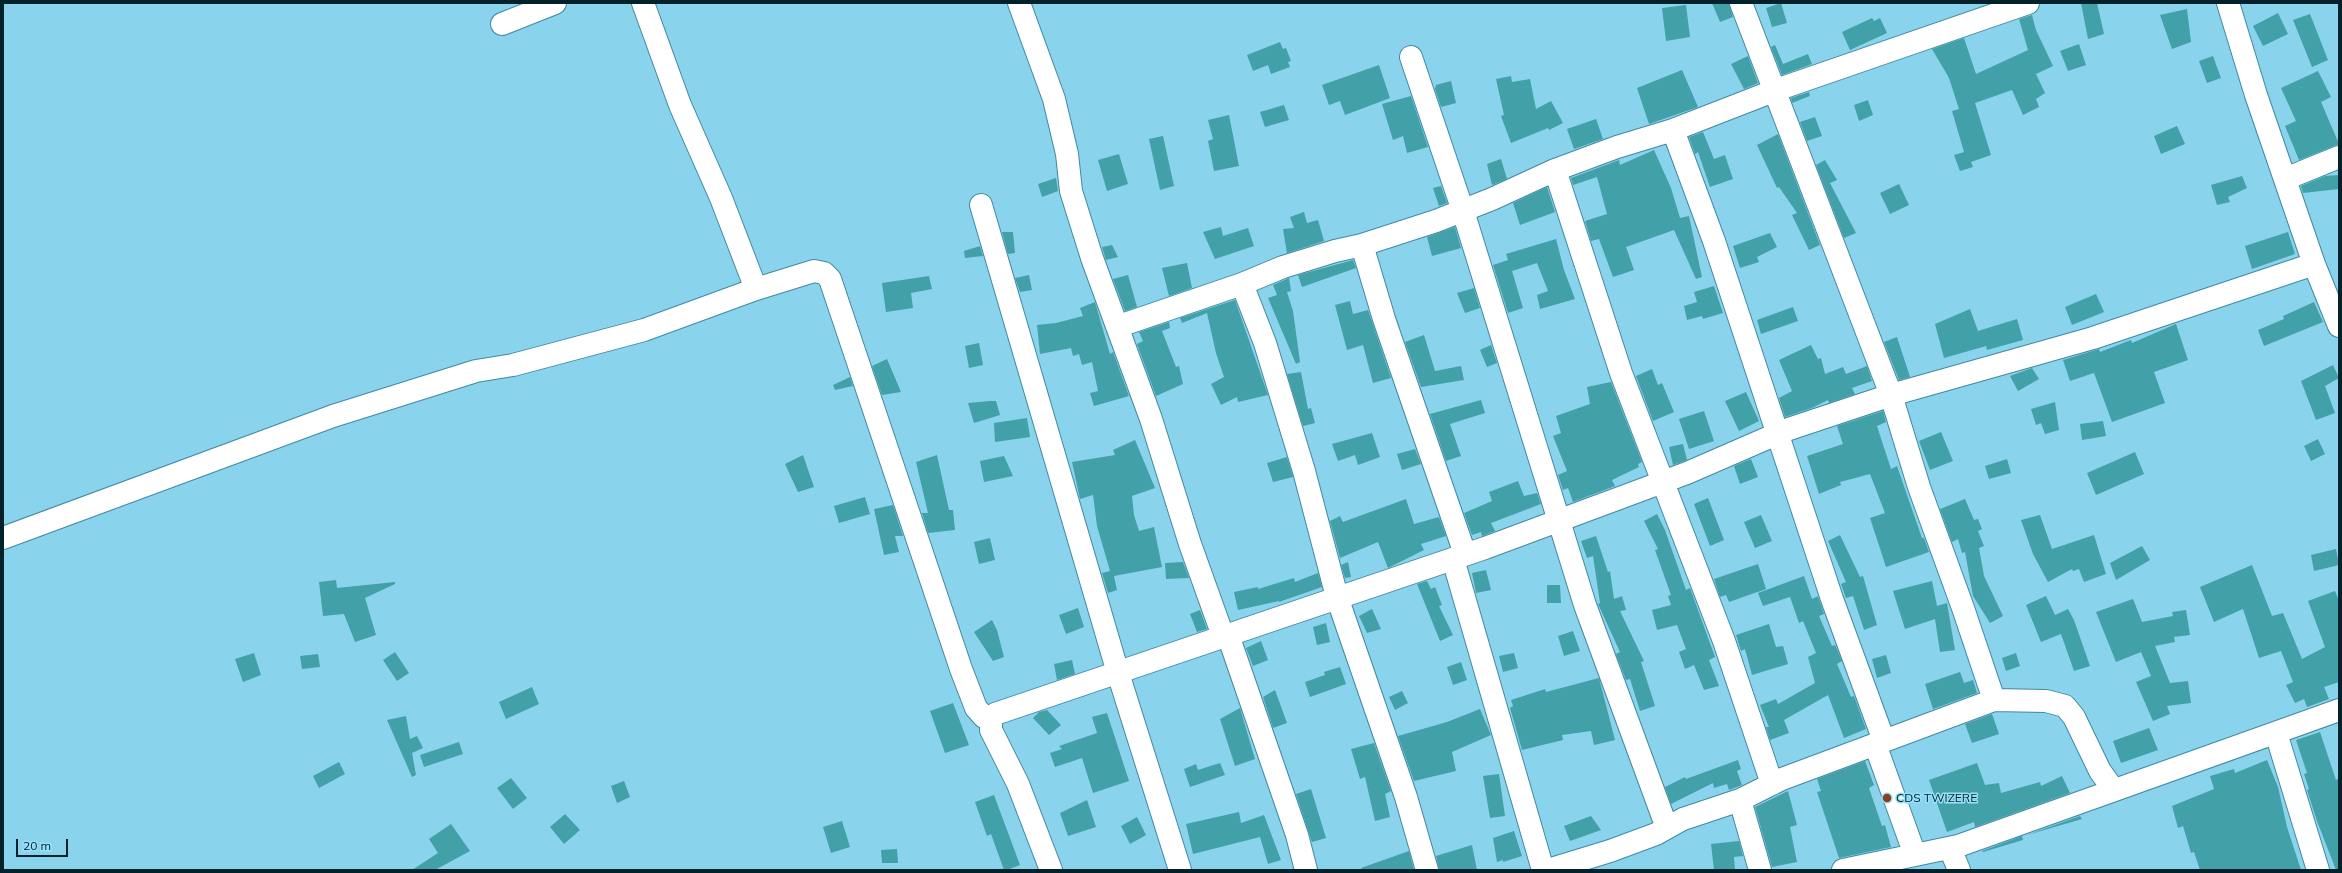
<!DOCTYPE html>
<style>
body{margin:0}
#map{position:relative;width:2342px;height:873px;overflow:hidden;background:#8ad3ed;font-family:Mulish,sans-serif}
canvas{display:block}
.frame{position:absolute;inset:0;border:4px solid #02212b;pointer-events:none}
.scale{position:absolute;left:16px;top:839px;width:52px;height:18px;box-sizing:border-box;border:2px solid #02212b;border-top:0;padding-left:5px;font-size:12px;line-height:14px;white-space:nowrap;color:#02212b;-webkit-text-stroke:3px #97e0fa;paint-order:stroke}
</style>
<div id="map">
<canvas width="2342" height="873"></canvas>
<div class="frame"></div>
<div class="scale">20 m</div>
</div>
<script>
const c = document.querySelector('canvas').getContext('2d');
c.lineJoin = 'round';
function paint(path, color) {
  c.fillStyle = color;
  c.fill(path, 'evenodd');
}
function shape(rows) {
  const path = new Path2D();
  for (const r of rows) {
    path.moveTo(r[0], r[1]);
    for (let i = 2; i < r.length; i += 2) path.lineTo(r[i], r[i + 1]);
  }
  return path;
}
function strokePath(path, color, width, dash) {
  c.strokeStyle = color;
  c.lineWidth = width;
  c.lineCap = dash ? 'butt' : 'round';
  c.setLineDash(dash || []);
  c.stroke(path);
}
function drawText(font, color, halo, rows, align = 'center') {
  c.font = font + ' Mulish,sans-serif';
  c.lineWidth = 3;
  c.setLineDash([]);
  c.textBaseline = 'middle';
  c.strokeStyle = halo;
  c.fillStyle = color;
  for (const [text, x, y, turn = 0] of rows) {
    c.save();
    c.translate(x, y);
    c.rotate((+turn || 0) * Math.PI / 180);
    c.textAlign = isNaN(turn) ? turn : align;
    if (halo) c.strokeText(text, 0, 0);
    c.fillText(text, 0, 0);
    c.restore();
  }
}
paint(shape([
 [1712,3,1729,3,1733,17,1720,22],
 [1781,3,1787,23,1772,27,1766,8],
 [2081,3,2097,3,2104,34,2088,39],
 [1686,5,1690,37,1666,41,1662,8],
 [2187,9,2191,42,2172,49,2160,15],
 [2278,13,2288,34,2263,46,2253,26],
 [2310,14,2328,60,2312,67,2293,20],
 [2032,15,2036,30,2053,66,2036,74,2045,93,2036,99,2039,107,2023,115,2012,90,1975,103,1991,155,1971,162,1973,167,1960,171,1954,155,1964,152,1952,111,1959,109,1949,78,1932,49,1964,38,1976,74,2028,50,2019,19],
 [1872,18,1874,21,1880,18,1887,33,1850,50,1842,32],
 [1280,42,1283,49,1286,48,1291,61,1288,62,1290,67,1271,74,1268,65,1253,71,1247,55],
 [2079,44,2086,65,2068,71,2060,51],
 [1775,45,1783,64,1808,54,1812,64,1782,75,1771,47],
 [1748,56,1758,83,1744,89,1731,64],
 [2213,56,2221,78,2207,83,2199,61],
 [1379,65,1390,98,1345,115,1340,101,1329,105,1322,85],
 [1682,70,1698,107,1649,124,1637,88],
 [2318,71,2331,97,2321,102,2339,144,2299,160,2285,126,2296,121,2281,88],
 [1511,76,1512,82,1530,79,1536,109,1551,101,1563,123,1549,130,1548,128,1511,143,1501,116,1504,115,1496,79],
 [1451,81,1456,103,1441,107,1435,89,1436,85],
 [1809,92,1810,96,1792,103,1791,98],
 [1411,96,1428,147,1407,153,1403,136,1393,140,1382,104],
 [1868,100,1873,115,1859,121,1854,105],
 [1284,105,1289,120,1265,127,1260,112],
 [1229,115,1239,166,1214,171,1208,141,1213,139,1208,120],
 [1815,117,1822,136,1807,141,1800,122],
 [1596,119,1603,139,1574,149,1567,129],
 [2177,126,2185,144,2161,154,2154,136],
 [1703,132,1714,159,1725,155,1733,179,1710,187,1698,152,1695,154,1689,137],
 [1778,134,1820,245,1809,250,1792,215,1797,213,1779,187,1777,188,1757,145],
 [1163,136,1174,186,1160,190,1149,139],
 [1654,150,1671,188,1680,218,1689,216,1702,277,1696,279,1674,230,1626,247,1634,270,1613,277,1599,239,1591,241,1585,221,1607,214,1597,177,1573,185,1571,178,1619,160,1620,165],
 [1119,154,1128,184,1107,191,1098,160],
 [1501,159,1507,179,1492,185,1487,164],
 [1825,160,1837,180,1830,183,1856,233,1844,238,1816,165],
 [2339,175,2339,189,2303,193,2301,186,2325,176],
 [2242,176,2247,188,2228,197,2230,202,2217,205,2211,185],
 [1056,178,1058,191,1042,197,1038,184],
 [1899,184,1909,205,1890,214,1880,193],
 [1441,186,1447,203,1439,206,1433,188],
 [1547,187,1555,212,1520,225,1513,203],
 [1304,212,1307,223,1318,220,1324,241,1287,253,1283,229,1294,228,1290,217],
 [1221,227,1223,236,1248,228,1254,246,1215,259,1203,232],
 [1455,227,1461,248,1432,256,1427,237],
 [1002,232,1013,232,1015,253,1008,254],
 [2288,232,2295,254,2252,269,2245,246],
 [1770,233,1777,247,1757,257,1759,262,1740,268,1733,246],
 [1556,239,1564,270,1575,299,1540,309,1537,295,1548,291,1537,263,1512,271,1523,308,1508,313,1493,265,1508,260,1506,254],
 [1112,245,1118,257,1106,260,1102,247],
 [980,246,983,256,965,258,964,251],
 [1353,260,1356,268,1302,287,1298,275],
 [1187,263,1192,288,1169,296,1162,268],
 [1029,275,1032,290,1020,292,1015,278],
 [1128,275,1137,307,1125,311,1113,279],
 [929,276,932,289,911,293,913,308,886,312,882,283],
 [1289,278,1291,291,1287,292,1293,311,1300,362,1296,364,1268,298,1277,295,1273,285],
 [1714,286,1723,313,1703,319,1702,316,1687,320,1684,306,1697,302,1694,292],
 [1474,288,1480,308,1465,313,1457,293],
 [2096,294,2104,312,2072,325,2065,307],
 [1235,300,1268,395,1238,402,1237,397,1221,405,1211,384,1224,377,1216,353,1207,313,1182,323,1180,318],
 [1350,301,1353,314,1368,310,1391,378,1373,383,1363,345,1347,350,1335,305],
 [1095,302,1110,354,1113,352,1129,396,1094,406,1090,393,1098,391,1092,362,1082,365,1079,354,1073,356,1071,348,1040,354,1037,325,1056,323,1083,316,1080,308],
 [2314,302,2323,322,2264,346,2258,330,2284,319,2283,316],
 [1793,307,1798,321,1761,334,1757,320],
 [1970,309,1978,331,2017,319,2023,340,1987,350,1986,346,1944,358,1935,324],
 [1169,322,1170,328,1162,331,1176,367,1179,366,1183,384,1156,396,1137,344,1143,341,1139,332],
 [2176,324,2188,360,2154,372,2165,403,2112,422,2094,373,2070,381,2063,360,2099,349,2100,352,2131,340,2132,343],
 [1424,335,1435,371,1461,366,1464,380,1421,387,1405,342],
 [1897,337,1910,377,1899,380,1884,342],
 [979,343,983,365,969,368,965,346],
 [1491,345,1497,363,1487,367,1480,350],
 [1811,345,1818,359,1821,358,1825,374,1843,367,1846,374,1867,366,1872,381,1852,388,1855,394,1829,403,1828,400,1812,408,1785,417,1779,398,1792,391,1779,360],
 [887,359,901,392,882,395,872,366],
 [2333,365,2339,378,2325,386,2335,413,2316,420,2301,381],
 [2032,368,2039,379,2018,391,2010,376],
 [1652,369,1658,385,1662,383,1674,412,1653,421,1636,376],
 [1301,372,1308,409,1311,408,1315,423,1303,426,1287,374],
 [850,377,853,386,835,390,833,385],
 [1611,382,1642,462,1638,464,1639,467,1612,480,1615,486,1573,502,1568,488,1563,490,1558,475,1567,471,1553,436,1561,433,1556,416,1590,404,1587,387],
 [1746,392,1759,421,1739,431,1725,401],
 [1481,400,1485,413,1450,424,1461,456,1446,461,1430,414],
 [990,401,996,401,1000,415,974,423,968,403],
 [2055,402,2059,430,2045,434,2041,423,2036,425,2031,409],
 [1704,411,1714,441,1689,449,1679,419],
 [1883,411,1886,422,1877,426,1891,469,1897,466,1922,538,1924,538,1929,552,1886,567,1870,518,1885,513,1870,474,1840,482,1841,485,1819,494,1807,456,1843,444,1837,426],
 [1027,418,1030,437,995,442,994,423],
 [2103,421,2106,436,2082,440,2080,424],
 [1941,432,1953,461,1930,470,1919,441],
 [1372,433,1380,457,1358,465,1355,455,1338,461,1332,444],
 [2318,439,2325,454,2311,461,2304,446],
 [1135,440,1155,488,1132,496,1134,515,1139,531,1154,527,1162,567,1114,576,1117,590,1108,593,1102,573,1110,571,1097,526,1093,495,1080,499,1072,462,1115,455,1113,450],
 [1683,444,1687,460,1673,465,1669,447],
 [1415,449,1421,464,1402,470,1397,454],
 [2135,452,2144,474,2096,495,2087,473],
 [803,455,814,487,798,492,785,464],
 [937,455,949,510,953,510,955,530,928,533,922,513,928,513,916,462],
 [1004,456,1013,476,984,482,980,461],
 [1287,457,1293,477,1273,482,1267,463],
 [1751,459,1758,477,1740,484,1734,466],
 [2007,459,2011,473,1989,479,1985,466],
 [1518,481,1524,496,1537,493,1541,504,1491,523,1495,531,1482,536,1481,532,1472,535,1464,513,1492,501,1489,492],
 [865,497,870,514,839,523,834,506],
 [1708,498,1724,540,1710,546,1694,504],
 [1406,499,1414,524,1439,517,1446,536,1421,544,1424,550,1388,568,1378,542,1340,558,1330,521,1340,516,1343,522],
 [1965,499,1974,520,1978,519,1982,529,1978,531,1984,546,1979,548,1984,576,2003,616,1990,623,1973,596,1965,552,1962,553,1958,539,1952,542,1940,509],
 [893,505,903,536,895,536,899,552,884,555,874,509],
 [1657,514,1665,530,1686,590,1690,588,1715,657,1709,660,1719,686,1704,690,1694,665,1685,669,1679,652,1686,649,1677,625,1657,630,1652,610,1671,605,1668,596,1671,595,1655,550,1658,549,1644,521],
 [1761,515,1772,541,1755,548,1744,522],
 [2040,515,2052,549,2094,535,2106,574,2084,582,2079,569,2073,571,2072,569,2048,582,2033,554,2021,520],
 [1840,535,1860,577,1863,576,1877,625,1864,630,1853,596,1846,598,1841,584,1846,582,1828,541],
 [1596,536,1608,572,1610,571,1614,599,1622,596,1626,610,1620,611,1644,661,1641,662,1655,706,1640,711,1630,679,1626,680,1616,654,1620,652,1598,604,1600,603,1593,556,1587,558,1581,541],
 [990,538,995,560,979,564,974,542],
 [2142,546,2150,560,2116,580,2110,563],
 [2336,549,2339,565,2314,571,2311,555],
 [1183,562,1189,578,1166,579,1165,563],
 [1348,562,1351,577,1345,578,1341,565],
 [1758,564,1766,589,1729,602,1726,595,1720,597,1714,579],
 [2252,565,2272,616,2283,613,2302,659,2325,647,2308,601,2335,591,2339,601,2339,682,2324,687,2329,699,2307,707,2304,699,2295,703,2286,685,2293,682,2281,651,2259,658,2243,609,2214,622,2200,587],
 [1486,570,1491,590,1476,593,1472,573],
 [1318,573,1322,587,1279,602,1279,601,1238,610,1234,592,1258,587,1258,589,1294,578,1295,582],
 [1804,576,1812,599,1818,596,1824,614,1819,616,1832,646,1835,645,1837,649,1842,661,1837,664,1851,697,1854,696,1866,729,1844,738,1828,695,1784,720,1789,733,1770,740,1766,727,1769,727,1760,705,1776,699,1778,704,1815,683,1808,657,1816,653,1803,621,1799,623,1790,597,1763,606,1758,593],
 [336,580,337,588,395,582,395,584,365,598,376,635,355,642,344,614,323,616,319,582],
 [1427,581,1431,589,1435,587,1442,605,1439,606,1453,635,1440,641,1417,584],
 [1932,581,1937,606,1947,603,1955,650,1940,652,1935,619,1905,629,1893,591],
 [1547,585,1560,585,1561,603,1547,603],
 [2046,596,2055,615,2068,609,2074,620,2090,666,2074,671,2061,634,2041,642,2026,605],
 [2133,599,2142,622,2173,616,2172,612,2186,610,2190,635,2174,637,2175,642,2155,646,2170,683,2188,681,2191,703,2167,706,2170,714,2153,721,2136,682,2151,676,2141,652,2116,662,2096,612],
 [1078,608,1084,627,1066,634,1059,615],
 [1372,609,1381,629,1367,633,1359,616],
 [1200,610,1207,629,1197,632,1190,614],
 [992,620,997,630,1004,657,993,661,974,632],
 [1326,623,1330,642,1317,645,1313,627],
 [1769,624,1776,647,1783,646,1788,664,1752,675,1745,649,1741,651,1736,635],
 [1573,631,1580,651,1564,656,1558,636],
 [1261,641,1268,660,1253,666,1246,648],
 [395,652,409,673,397,681,383,660],
 [254,653,261,675,243,682,235,659],
 [1514,653,1518,668,1503,672,1499,656],
 [2016,653,2020,666,2006,671,2002,658],
 [318,654,320,667,302,669,300,656],
 [1886,655,1891,673,1877,678,1872,659],
 [1072,660,1075,674,1057,680,1054,664],
 [1461,662,1467,680,1453,685,1447,667],
 [1340,667,1346,684,1310,697,1305,682,1325,675,1324,672],
 [1960,672,1964,683,1973,680,1977,693,1933,709,1925,684],
 [1599,678,1615,740,1594,745,1591,731,1562,735,1563,740,1522,750,1510,708,1513,706,1511,700,1545,689,1546,692],
 [532,687,539,704,506,719,499,702],
 [1275,690,1287,723,1273,728,1263,697],
 [1402,691,1408,703,1395,710,1389,697],
 [953,703,969,745,945,753,930,711],
 [1240,708,1255,759,1235,766,1220,719],
 [1480,709,1491,735,1452,752,1456,771,1414,781,1398,736,1447,722],
 [1047,710,1061,725,1049,735,1033,718,1039,712],
 [1107,713,1129,781,1093,793,1082,758,1055,767,1050,753,1062,749,1059,746,1097,733,1092,717],
 [1992,714,1999,734,1972,743,1965,724],
 [406,716,410,739,417,736,423,748,412,753,416,775,412,777,387,720],
 [2149,728,2158,750,2121,763,2113,741],
 [2320,732,2336,780,2339,778,2339,870,2336,870,2317,821,2307,790,2309,789,2304,774,2307,773,2296,740],
 [459,742,463,754,424,767,420,755],
 [1374,743,1391,791,1385,794,1390,817,1375,821,1365,777,1360,779,1351,749],
 [1738,760,1741,769,1737,771,1742,785,1729,790,1727,784,1714,788,1713,783,1671,804,1665,787,1685,777,1686,779],
 [2267,760,2278,787,2287,827,2301,870,2200,870,2194,852,2191,853,2183,826,2178,828,2172,806,2214,789,2210,776,2234,769,2235,773],
 [1865,761,1874,785,1869,788,1882,826,1885,825,1891,847,1839,858,1817,792,1821,791,1817,779],
 [339,762,345,774,319,788,313,776],
 [1220,763,1225,775,1190,787,1184,769,1196,764,1198,770],
 [1977,763,1985,785,1999,783,2001,793,2040,782,2041,786,2062,776,2070,793,1975,827,1974,822,1947,832,1929,780],
 [1499,774,1505,816,1490,818,1483,776],
 [511,778,527,798,513,809,497,788],
 [624,781,630,797,617,803,611,786],
 [1311,789,1326,838,1312,842,1296,794],
 [1788,791,1797,825,1790,827,1797,862,1772,867,1755,807],
 [994,795,1020,865,1007,870,1004,870,991,834,987,836,975,802],
 [1087,800,1096,827,1068,836,1060,813],
 [1239,812,1241,823,1264,815,1281,860,1268,864,1260,837,1193,854,1186,824],
 [565,814,580,830,564,844,550,827],
 [1591,816,1601,830,1570,841,1564,826],
 [2080,816,2082,819,2027,835],
 [1137,817,1146,835,1130,844,1121,826],
 [842,821,850,847,831,853,823,827],
 [451,824,470,851,435,870,412,870,438,853,429,839],
 [1514,831,1522,856,1503,862,1503,860,1497,862,1493,838],
 [2022,836,2023,840,1983,852,1982,851],
 [1739,841,1743,856,1734,857,1735,870,1714,870,1711,844],
 [1472,845,1477,870,1439,870,1436,856],
 [897,849,898,863,882,863,881,850],
 [1409,851,1414,870,1362,870,1361,868]
]), '#41a0a8');
const minor = shape([
 [643,3,680,105,721,198,756,289,814,271,824,273,830,279,961,669,976,708,984,717,991,720],
 [1019,3,1054,99,1067,154,1071,191,1092,258,1151,419,1190,544,1223,636],
 [1741,3,1891,395,1919,487,1963,608,1994,700],
 [2228,3,2256,95,2314,264,2339,326],
 [502,24,555,3],
 [1411,57,1463,211,1585,605,1667,828],
 [1673,130,1714,241,1832,599,1884,741],
 [1555,170,1621,373,1724,641,1772,784],
 [2285,179,2339,157],
 [981,205,1118,673,1180,870],
 [1362,245,1384,319,1465,554],
 [1242,284,1265,343,1304,471,1337,597,1406,797,1427,870],
 [1119,326,1242,284,1283,267,1335,251,1362,245,1436,221,1492,199,1555,170,1617,147,1673,130,1776,90,2028,3],
 [3,538,333,416,476,371,513,365,644,330,756,289],
 [1453,559,1543,870],
 [1228,635,1297,835,1306,870],
 [2276,733,2318,870],
 [1875,744,1915,855],
 [1740,800,1760,870],
 [1950,848,1959,870],
 [1051,870,1018,784,991,730,991,720,995,714,1485,548,1687,473,1786,430,1891,395,2093,338,2314,264],
 [1548,870,1610,851,1656,834,1683,819,1740,800,1782,779,1994,700,2046,701,2065,706,2074,717,2100,771,2113,789],
 [1843,870,1958,846,2339,710]
]);
strokePath(minor, '#4089a1', 24);
strokePath(minor, '#fff', 22);
for (const [x, y, r, color] of [
 [1887,798,5,"#884021"]
]) {
  const dot = new Path2D();
  dot.arc(x, y, r, 0, 2 * Math.PI);
  c.fillStyle = color;
  c.fill(dot);
  strokePath(dot, '#97e0fa', 1.5);
}
drawText('12px', '#02212b', '#97e0fa', [
 ["CDS TWIZERE",1896,798]
], 'left');
</script>
